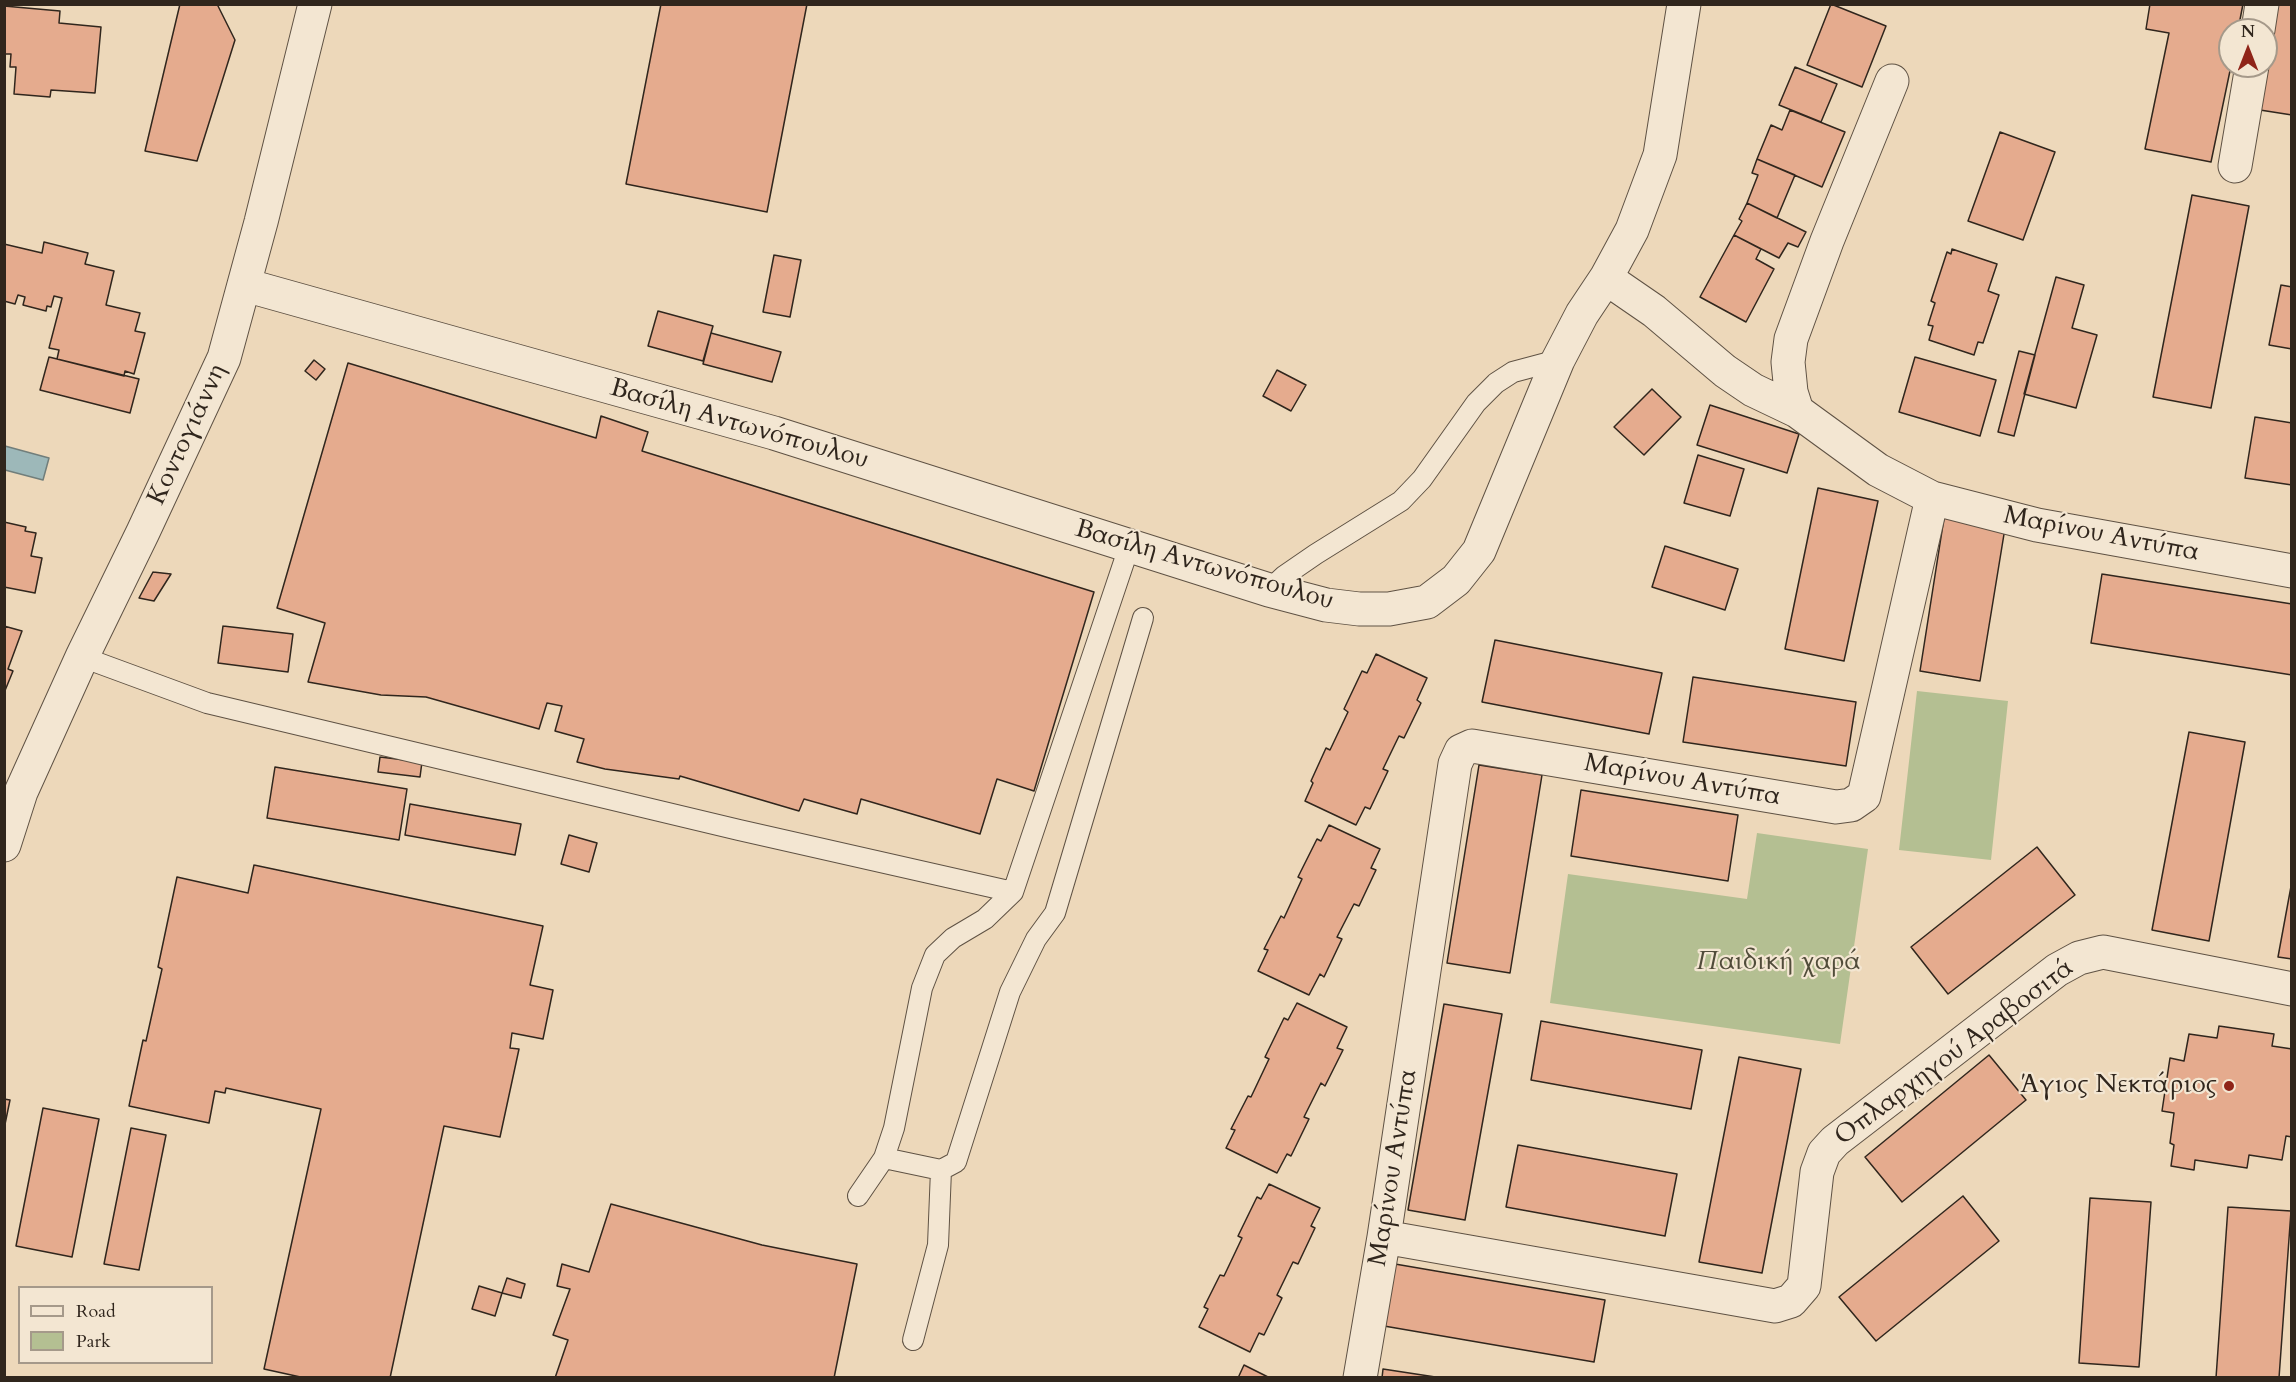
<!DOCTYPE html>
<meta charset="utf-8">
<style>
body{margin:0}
#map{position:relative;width:2296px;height:1382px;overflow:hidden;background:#edd8ba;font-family:Cardo,serif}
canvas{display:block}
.frame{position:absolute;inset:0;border:6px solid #30261d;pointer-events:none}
.legend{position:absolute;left:18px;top:1286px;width:195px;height:78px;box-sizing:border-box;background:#f3e6d2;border:2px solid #a5998a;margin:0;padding:8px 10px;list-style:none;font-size:18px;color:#30261d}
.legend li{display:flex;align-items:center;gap:12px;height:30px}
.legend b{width:30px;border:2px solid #a5998a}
.north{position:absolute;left:2218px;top:18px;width:60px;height:60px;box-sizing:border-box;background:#f3e6d2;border:2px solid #a5998a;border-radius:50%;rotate:0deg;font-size:16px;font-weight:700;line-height:24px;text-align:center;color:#30261d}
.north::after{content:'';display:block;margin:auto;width:21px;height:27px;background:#8f2418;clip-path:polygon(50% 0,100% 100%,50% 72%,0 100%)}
</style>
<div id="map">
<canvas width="2296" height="1382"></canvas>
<div class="frame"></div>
<ul class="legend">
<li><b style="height:8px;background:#f3e6d2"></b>Road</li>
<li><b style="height:16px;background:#b4bf92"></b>Park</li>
</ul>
<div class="north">N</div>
</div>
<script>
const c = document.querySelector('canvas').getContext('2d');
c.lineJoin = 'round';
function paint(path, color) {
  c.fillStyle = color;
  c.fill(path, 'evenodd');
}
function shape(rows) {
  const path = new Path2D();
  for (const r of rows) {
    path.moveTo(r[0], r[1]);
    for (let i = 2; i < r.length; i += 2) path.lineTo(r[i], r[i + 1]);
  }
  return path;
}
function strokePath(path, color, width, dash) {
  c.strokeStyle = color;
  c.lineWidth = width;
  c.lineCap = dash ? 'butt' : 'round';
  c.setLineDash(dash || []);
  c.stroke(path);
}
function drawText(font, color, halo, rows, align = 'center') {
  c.font = font + ' Cardo,serif';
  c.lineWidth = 4.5;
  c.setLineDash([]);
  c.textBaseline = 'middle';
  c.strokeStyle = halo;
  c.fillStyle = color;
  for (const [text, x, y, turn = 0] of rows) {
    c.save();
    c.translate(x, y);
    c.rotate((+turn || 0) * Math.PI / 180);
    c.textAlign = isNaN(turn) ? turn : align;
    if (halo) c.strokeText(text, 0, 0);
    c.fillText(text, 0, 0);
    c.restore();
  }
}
paint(shape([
 [1917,691,2008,701,1991,860,1899,850],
 [1757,833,1868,849,1840,1044,1550,1003,1568,874,1747,899]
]), '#b4bf92');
const water = shape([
 [5,446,49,458,43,480,5,470,5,446]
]);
paint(water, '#9db8b9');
strokePath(water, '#717e7b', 1.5);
const building = shape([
 [180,4,217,4,235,40,197,161,145,151,180,4],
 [661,4,807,4,767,212,626,184,661,4],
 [1831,4,1886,26,1862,87,1807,65,1831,4],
 [2150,4,2243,4,2238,30,2230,30,2231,66,2211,162,2145,149,2169,33,2146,29,2150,4],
 [2277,4,2292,4,2292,115,2260,110,2277,4],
 [4,6,60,11,59,23,101,27,95,93,51,90,50,97,14,94,16,67,10,67,11,54,4,54,4,6],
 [1795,67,1837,84,1821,122,1779,105,1795,67],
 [1790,110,1845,132,1822,187,1757,159,1771,125,1782,130,1790,110],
 [2000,132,2055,152,2023,240,1968,221,2000,132],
 [1757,159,1795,175,1777,218,1747,203,1758,175,1752,173,1757,159],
 [2192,195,2249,206,2211,408,2153,397,2192,195],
 [1747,203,1806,232,1798,247,1788,243,1779,258,1734,235,1742,221,1739,219,1747,203],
 [1734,235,1761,249,1756,259,1774,269,1746,322,1700,297,1734,235],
 [44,242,88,253,85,264,114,271,106,305,140,313,135,331,145,333,134,374,125,371,124,376,57,359,59,350,49,348,62,298,54,296,51,307,47,306,46,311,23,305,25,297,18,295,15,304,4,301,4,244,42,253,44,242],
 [1952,249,1997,264,1988,291,1999,295,1983,343,1978,342,1974,355,1929,340,1933,326,1928,325,1935,303,1931,301,1947,252,1951,254,1952,249],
 [774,255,801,260,790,317,763,312,774,255],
 [2056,277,2084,285,2072,328,2097,335,2076,408,2024,394,2056,277],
 [2281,285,2292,287,2292,349,2269,345,2281,285],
 [658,311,713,326,703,361,648,346,658,311],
 [711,333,781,352,772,382,703,364,711,333],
 [2019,351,2035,355,2014,436,1998,432,2019,351],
 [49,357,139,379,130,413,40,390,49,357],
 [1915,357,1996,380,1980,436,1899,412,1915,357],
 [314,360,325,369,316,380,305,371,314,360],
 [348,363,596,438,601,416,648,432,642,451,1094,592,1034,791,997,779,980,834,861,799,857,814,804,799,799,811,680,776,679,779,605,769,577,762,584,739,555,731,562,706,547,703,539,729,426,697,381,695,308,682,325,623,277,608,348,363],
 [1277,370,1306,385,1291,411,1263,396,1277,370],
 [1652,389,1681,417,1644,455,1614,427,1652,389],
 [1710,405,1799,434,1787,473,1697,445,1710,405],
 [2255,417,2292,423,2292,485,2245,478,2255,417],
 [1698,455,1744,469,1730,516,1684,503,1698,455],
 [1818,488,1878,501,1844,661,1785,649,1818,488],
 [1944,518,2005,528,1980,681,1920,671,1944,518],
 [4,522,26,527,25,531,36,533,31,556,42,558,35,593,4,587,4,522],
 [1665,546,1738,569,1725,610,1652,587,1665,546],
 [153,572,171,574,154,601,139,598,153,572],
 [2102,574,2292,604,2292,675,2091,643,2102,574],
 [4,626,22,631,8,669,13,671,4,693,4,626],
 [223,626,293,634,288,672,218,663,223,626],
 [1495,640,1662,673,1649,734,1482,702,1495,640],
 [1376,654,1427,678,1417,700,1421,703,1404,738,1399,736,1383,769,1388,771,1370,809,1365,807,1356,825,1305,801,1313,783,1311,781,1326,748,1330,750,1348,712,1344,709,1362,671,1367,673,1376,654],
 [1693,677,1856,702,1846,766,1683,742,1693,677],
 [2189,732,2245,742,2209,941,2152,930,2189,732],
 [380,757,422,762,420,777,378,772,380,757],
 [1479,765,1542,775,1510,973,1447,963,1479,765],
 [275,767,407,789,399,840,267,818,275,767],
 [1581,790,1738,815,1728,881,1571,856,1581,790],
 [410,804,521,824,515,855,405,835,410,804],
 [1329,825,1380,849,1371,868,1376,870,1359,906,1354,904,1337,937,1342,939,1324,977,1320,974,1309,995,1258,971,1268,950,1264,949,1281,916,1284,918,1302,879,1298,877,1317,839,1321,841,1329,825],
 [569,835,597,843,589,872,561,864,569,835],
 [2037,847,2075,895,1948,994,1911,947,2037,847],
 [254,865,543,926,530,985,553,990,543,1039,512,1033,510,1048,519,1049,500,1137,444,1126,390,1378,305,1378,264,1369,321,1109,226,1088,225,1093,215,1091,209,1123,129,1106,143,1040,146,1041,162,969,158,967,177,877,248,893,254,865],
 [2292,881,2292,959,2278,957,2292,881],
 [1297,1003,1347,1027,1337,1048,1343,1050,1325,1086,1321,1083,1304,1117,1309,1119,1291,1156,1287,1154,1277,1173,1226,1148,1235,1130,1231,1129,1248,1096,1251,1097,1269,1059,1265,1057,1284,1018,1288,1020,1297,1003],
 [1444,1004,1502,1014,1465,1220,1408,1210,1444,1004],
 [1541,1021,1702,1050,1691,1109,1531,1080,1541,1021],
 [2219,1026,2274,1034,2272,1046,2292,1049,2292,1137,2286,1136,2282,1160,2249,1155,2247,1168,2195,1160,2194,1170,2171,1166,2174,1145,2170,1143,2174,1113,2162,1111,2170,1058,2184,1061,2189,1034,2217,1038,2219,1026],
 [1989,1055,2026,1100,1902,1202,1865,1157,1989,1055],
 [1739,1057,1801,1069,1762,1273,1699,1262,1739,1057],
 [4,1099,10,1100,4,1129,4,1099],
 [43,1108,99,1119,72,1257,16,1246,43,1108],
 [131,1128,166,1135,139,1270,104,1264,131,1128],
 [1518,1145,1677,1174,1665,1236,1506,1207,1518,1145],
 [1269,1184,1320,1208,1311,1226,1315,1228,1298,1264,1293,1262,1277,1295,1282,1298,1264,1335,1259,1333,1250,1352,1199,1327,1208,1309,1204,1307,1220,1275,1224,1276,1242,1238,1238,1236,1257,1197,1261,1199,1269,1184],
 [1963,1196,1999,1241,1876,1341,1839,1297,1963,1196],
 [2090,1198,2151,1202,2139,1367,2079,1363,2090,1198],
 [611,1204,762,1245,857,1264,834,1378,555,1378,568,1340,553,1335,570,1289,557,1286,562,1264,589,1272,611,1204],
 [2228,1207,2291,1211,2279,1378,2216,1378,2228,1207],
 [1395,1264,1605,1300,1594,1362,1384,1326,1395,1264],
 [507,1278,525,1284,521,1298,502,1293,507,1278],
 [479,1286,502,1293,495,1316,472,1309,479,1286],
 [1244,1365,1270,1378,1238,1378,1244,1365],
 [1383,1369,1442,1378,1382,1378,1383,1369]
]);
paint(building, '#e5ab8e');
strokePath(building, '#30261d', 1.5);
const service = shape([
 [1269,590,1284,576,1316,554,1401,501,1422,479,1476,403,1496,383,1513,372,1558,360],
 [82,657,207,703,739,830,1013,892],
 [884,1158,941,1170,956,1162,1010,992,1036,939,1055,913,1143,618],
 [858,1196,884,1158,894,1128,922,988,935,955,953,938,985,919,1013,892,1129,547],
 [913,1340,938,1245,941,1170]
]);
const minor = shape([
 [2258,30,2262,4],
 [2235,166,2252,66],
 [1606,278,1632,230,1660,155,1684,4],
 [245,285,774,433,1269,590,1326,605,1359,609,1389,609,1427,602,1456,580,1479,551,1558,360,1582,314,1606,278,1654,311,1725,371,1753,390,1797,411,1878,470,1932,498],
 [1797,411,1791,392,1788,362,1791,339,1827,241,1892,81],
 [4,845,21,792,82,657,143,532,224,358,261,222,315,4],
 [1384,1237,1775,1306,1791,1301,1804,1286,1817,1172,1824,1153,1835,1141,2057,970,2079,958,2103,952,2292,989],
 [1360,1378,1384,1237,1455,764,1461,751,1472,746,1836,807,1851,805,1864,796,1932,498,2037,525,2292,571]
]);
strokePath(service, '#5f5244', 22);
strokePath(minor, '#5f5244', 35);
strokePath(service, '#f3e6d2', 20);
strokePath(minor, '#f3e6d2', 33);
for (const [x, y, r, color] of [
 [2229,1086,6,"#8f2418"]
]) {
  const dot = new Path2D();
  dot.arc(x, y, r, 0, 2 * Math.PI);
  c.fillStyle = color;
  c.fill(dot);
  strokePath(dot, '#f3e6d2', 2);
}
drawText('26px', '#30261d', '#f3e6d2', [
 ["Βασίλη Αντωνόπουλου",739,425,16],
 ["Κοντογιάννη",188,435,-65],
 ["Μαρίνου Αντύπα",2101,535,11],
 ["Βασίλη Αντωνόπουλου",1204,566,16],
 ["Μαρίνου Αντύπα",1682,781,10],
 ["Οπλαρχηγού Αραβοσιτά",1955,1053,-37],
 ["Μαρίνου Αντύπα",1394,1168,-81]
]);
drawText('italic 26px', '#514c3a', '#f3e6d2', [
 ["Παιδική χαρά",1779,963]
]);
drawText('26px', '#30261d', '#f3e6d2', [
 ["Άγιος Νεκτάριος",2217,1086]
], 'right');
</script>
